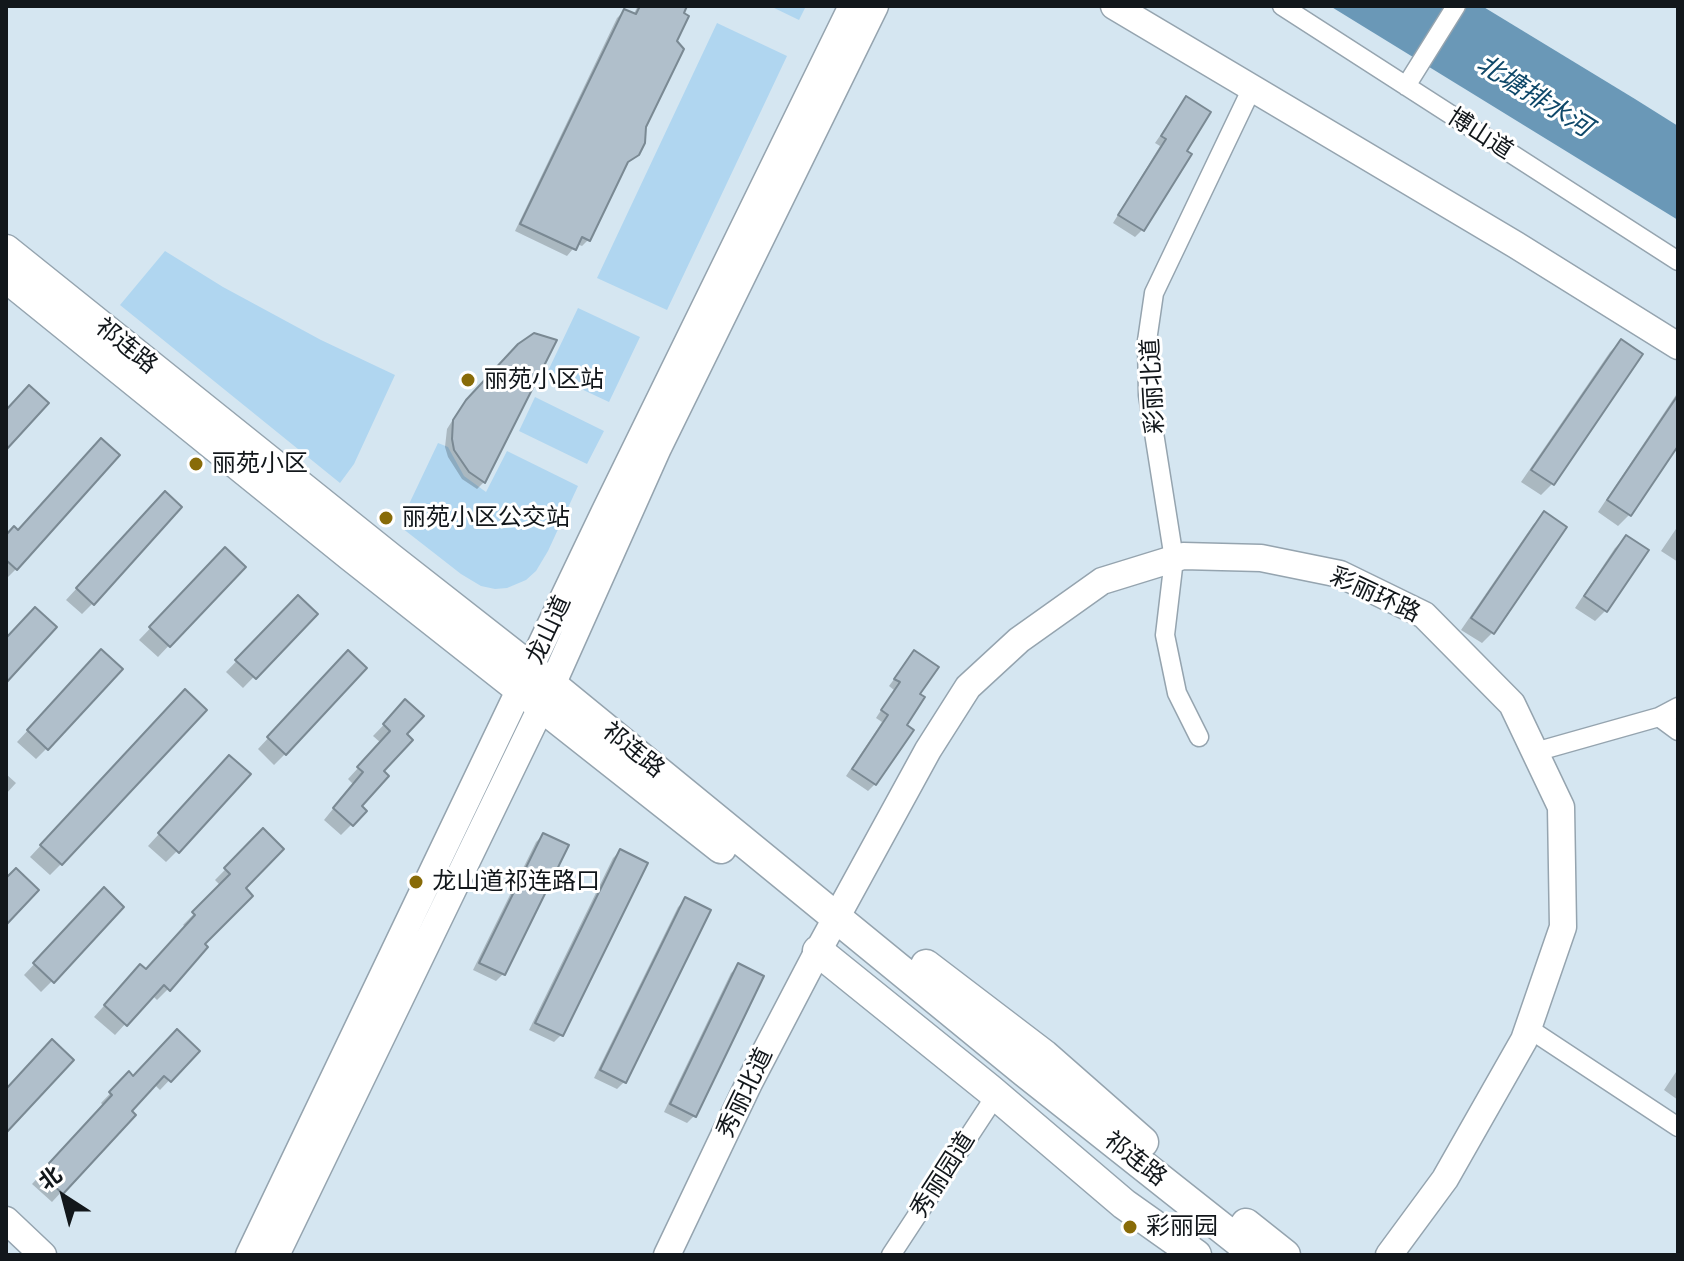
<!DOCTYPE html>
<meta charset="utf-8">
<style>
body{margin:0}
#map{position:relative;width:1684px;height:1261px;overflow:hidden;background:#d5e6f1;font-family:Quicksand,"Noto Sans SC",sans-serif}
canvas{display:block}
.frame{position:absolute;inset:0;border:8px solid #12171b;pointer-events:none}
.north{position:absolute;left:24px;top:1157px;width:80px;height:80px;-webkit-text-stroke:6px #fff;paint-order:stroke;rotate:324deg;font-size:22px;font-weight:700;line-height:32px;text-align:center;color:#12171b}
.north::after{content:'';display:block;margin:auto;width:28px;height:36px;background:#12171b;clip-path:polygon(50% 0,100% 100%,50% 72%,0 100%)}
</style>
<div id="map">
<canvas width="1684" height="1261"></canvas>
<div class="frame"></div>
<div class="north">北</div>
</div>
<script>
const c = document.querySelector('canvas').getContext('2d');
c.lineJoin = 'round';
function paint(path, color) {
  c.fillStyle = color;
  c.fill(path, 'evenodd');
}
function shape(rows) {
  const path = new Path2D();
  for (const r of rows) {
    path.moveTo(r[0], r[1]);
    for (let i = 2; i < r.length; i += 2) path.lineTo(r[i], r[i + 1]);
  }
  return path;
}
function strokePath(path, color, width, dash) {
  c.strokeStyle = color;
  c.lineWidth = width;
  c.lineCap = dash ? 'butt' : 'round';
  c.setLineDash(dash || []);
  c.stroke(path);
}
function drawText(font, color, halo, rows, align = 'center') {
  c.font = font + ' Quicksand,"Noto Sans SC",sans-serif';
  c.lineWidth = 6;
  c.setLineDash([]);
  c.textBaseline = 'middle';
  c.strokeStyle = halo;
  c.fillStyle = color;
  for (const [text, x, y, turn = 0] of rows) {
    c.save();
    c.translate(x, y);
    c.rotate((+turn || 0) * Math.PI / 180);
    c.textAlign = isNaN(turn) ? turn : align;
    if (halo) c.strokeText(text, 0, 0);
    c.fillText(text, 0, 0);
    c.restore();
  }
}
paint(shape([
 [770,6,806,6,799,20],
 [717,23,787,56,667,310,597,278],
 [165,251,223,287,321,340,395,375,354,464,340,483,120,305],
 [578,308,640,337,609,402,547,373],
 [535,397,604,431,587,464,519,431],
 [438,443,448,447,464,476,486,492,507,451,578,486,548,551,536,571,526,580,507,588,495,589,481,586,461,574,402,528,401,521]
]), '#b0d6f0');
paint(shape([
 [1330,6,1482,6,1635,99,1678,126,1678,220]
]), '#6a98b7');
paint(shape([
 [638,6,682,6,638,153,625,165,589,239,582,246,577,244,567,256,515,231,617,18,624,11,633,15],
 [1186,98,1142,230,1135,237,1113,223,1160,146,1155,143],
 [1621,341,1640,355,1552,484,1541,495,1521,482,1610,352],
 [519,346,484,482,477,489,462,479,448,457,445,447,447,429,459,410],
 [1678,392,1678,442,1629,515,1618,526,1598,512],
 [154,504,93,603,82,614,66,600],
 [1544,514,1493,632,1482,643,1461,630,1533,525],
 [1678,526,1678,562,1661,551],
 [6,537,16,569,6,579],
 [1626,537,1606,610,1595,621,1575,608,1615,548],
 [225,550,243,567,158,657,139,640],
 [298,597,315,614,243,688,226,672],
 [914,652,918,695,875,784,868,791,846,776,882,722,876,718,894,690,889,686],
 [90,663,47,748,36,759,17,742],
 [337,664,285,754,274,765,258,749],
 [174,702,61,864,50,875,30,857],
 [395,713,404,735,359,806,365,811,341,835,324,820,353,784,348,779,381,743,373,736],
 [218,769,177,851,166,862,148,846],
 [6,774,16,783,6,794],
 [263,831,243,888,202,945,168,989,157,1000,152,995,115,1035,94,1017,129,978,146,972,186,927,183,925,221,886,215,880],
 [543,835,503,974,496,981,473,970,536,842],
 [620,851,561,1035,554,1042,529,1030,613,858],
 [685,900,624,1082,617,1089,594,1078,678,907],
 [93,901,52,981,41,992,24,975],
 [738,966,694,1116,687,1123,664,1112,731,973],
 [197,1051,160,1090,154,1084,129,1111,133,1115,52,1202,32,1184,104,1106,101,1103,129,1074,133,1078],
 [1678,1069,1678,1100,1664,1090]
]), '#0003');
const building = shape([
 [640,6,687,6,684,13,689,16,677,41,684,49,646,127,645,143,639,155,628,162,590,241,582,237,576,250,520,224,624,9,636,14,640,6],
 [1186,96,1211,112,1187,151,1192,154,1144,231,1118,215,1166,139,1161,136,1186,96],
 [534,333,557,340,485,483,469,472,454,450,452,439,453,420,466,400,518,344,534,333],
 [1621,339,1643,354,1554,485,1531,470,1621,339],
 [29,385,49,403,6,450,6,410,29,385],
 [1678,395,1678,446,1631,516,1607,500,1678,395],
 [101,438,120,455,17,570,6,560,6,535,14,526,18,530,101,438],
 [165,491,182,507,94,605,76,588,165,491],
 [1544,511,1567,527,1494,634,1471,618,1544,511],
 [1626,535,1649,550,1607,612,1584,596,1626,535],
 [225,547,246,567,170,647,149,627,225,547],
 [298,595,318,614,256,679,235,660,298,595],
 [35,607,57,627,6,683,6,638,35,607],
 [101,649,123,669,48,750,27,730,101,649],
 [348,650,367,668,286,755,267,737,348,650],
 [914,650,939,667,920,694,925,697,907,725,914,730,876,785,852,769,888,715,881,710,900,682,894,679,914,650],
 [185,689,207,710,62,865,40,845,185,689],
 [405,699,424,716,407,734,413,740,384,771,389,776,362,806,367,811,353,826,333,808,363,772,357,767,390,731,383,724,405,699],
 [229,755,251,774,179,853,158,833,229,755],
 [263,828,284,849,246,888,253,896,205,944,208,947,170,991,164,985,127,1026,104,1005,140,964,146,969,195,915,192,912,230,874,224,868,263,828],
 [543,833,569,845,505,975,479,963,543,833],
 [620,849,648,863,563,1036,535,1023,620,849],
 [16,868,39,890,6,925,6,878,16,868],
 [104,887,124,907,54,983,33,963,104,887],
 [685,897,711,910,626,1083,600,1070,685,897],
 [738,963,764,976,696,1117,670,1104,738,963],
 [177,1029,200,1051,171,1082,164,1076,132,1111,136,1115,63,1194,40,1173,112,1095,109,1092,129,1071,133,1076,177,1029],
 [52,1039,74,1060,6,1133,6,1089,52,1039]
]);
paint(building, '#b0bfcb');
strokePath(building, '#7a8993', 2);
const street = shape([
 [1282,6,1678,261],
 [1406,86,1456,6],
 [1659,717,1678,731],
 [1199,737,1177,693,1165,635,1174,559,1148,395,1147,341,1154,293,1251,90],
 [1535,752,1659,717,1678,707],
 [1528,1028,1678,1127],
 [891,1255,996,1095]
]);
const secondary = shape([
 [1114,6,1516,245,1678,346],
 [6,1220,43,1255],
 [249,1255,604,513,852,6],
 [276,1255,552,685,658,448,875,6],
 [667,1255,749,1083,818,951,928,750,968,687,1019,640,1102,581,1183,556,1261,558,1340,574,1424,615,1512,704,1561,807,1563,927,1524,1040,1445,1179,1389,1255]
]);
const primary = shape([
 [6,250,390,558,552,685,1025,1072,1256,1255],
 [6,277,351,556,721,848],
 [818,951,989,1089,1124,1204,1196,1255],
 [926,965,1044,1055,1143,1142],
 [1246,1224,1285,1255]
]);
strokePath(street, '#95a4af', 21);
strokePath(secondary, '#95a4af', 29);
strokePath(primary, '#95a4af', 33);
strokePath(street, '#fff', 18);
strokePath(secondary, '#fff', 26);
strokePath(primary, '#fff', 30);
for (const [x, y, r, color] of [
 [468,380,8,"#886b08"],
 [196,464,8,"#886b08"],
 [386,518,8,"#886b08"],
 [416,882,8,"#886b08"],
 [1130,1227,8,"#886b08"]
]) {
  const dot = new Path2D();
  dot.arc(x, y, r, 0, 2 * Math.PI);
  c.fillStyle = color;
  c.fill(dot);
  strokePath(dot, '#fff', 3);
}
drawText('24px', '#12171b', '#fff', [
 ["博山道",1480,134,33],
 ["祁连路",126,346,39],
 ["彩丽北道",1153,386,-93],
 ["彩丽环路",1375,595,25],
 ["龙山道",549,630,-65],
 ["祁连路",633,750,39],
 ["秀丽北道",745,1093,-64],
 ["祁连路",1135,1159,38],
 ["秀丽园道",943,1175,-57]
]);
drawText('24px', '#12171b', '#fff', [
 ["丽苑小区站",484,380],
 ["丽苑小区",212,464],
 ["丽苑小区公交站",402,518],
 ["龙山道祁连路口",432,882],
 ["彩丽园",1146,1227]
], 'left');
drawText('italic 26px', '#0f4869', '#fff', [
 ["北塘排水河",1534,96,32]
]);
</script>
